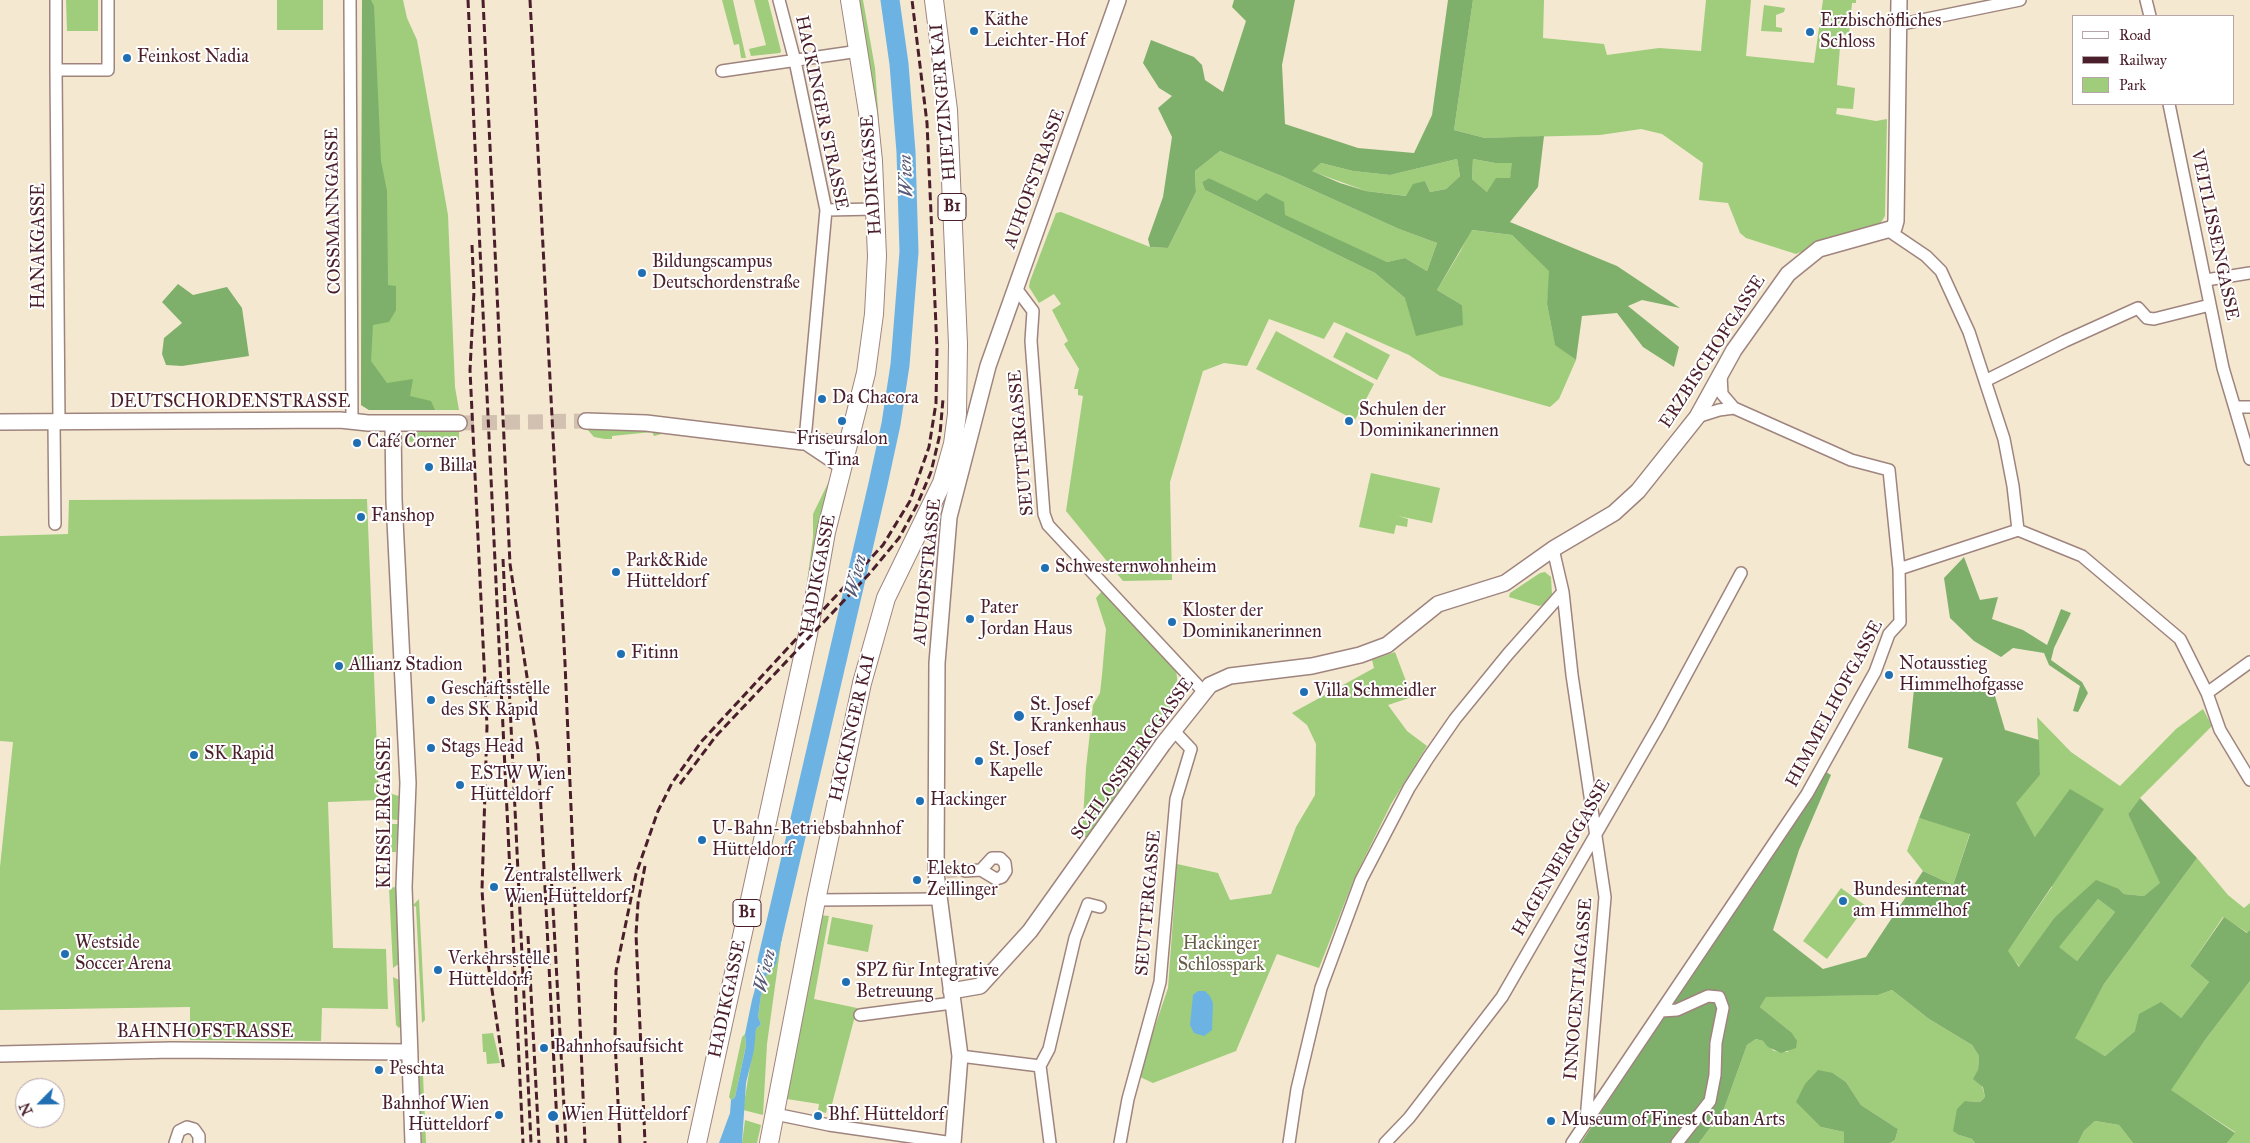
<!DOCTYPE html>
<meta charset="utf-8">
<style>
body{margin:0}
#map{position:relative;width:2250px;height:1143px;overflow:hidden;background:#f4e8d1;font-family:"IM FELL Great Primer",serif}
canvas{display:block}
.legend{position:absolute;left:2072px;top:15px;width:162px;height:90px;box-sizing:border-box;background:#fff;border:1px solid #b7a5aa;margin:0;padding:6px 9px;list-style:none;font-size:15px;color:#4a1f2b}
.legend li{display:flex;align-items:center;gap:10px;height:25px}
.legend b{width:25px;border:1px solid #b7a5aa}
.north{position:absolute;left:15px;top:1078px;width:50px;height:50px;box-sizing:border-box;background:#fff;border:1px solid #b7a5aa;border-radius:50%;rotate:247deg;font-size:14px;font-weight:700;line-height:20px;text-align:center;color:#4a1f2b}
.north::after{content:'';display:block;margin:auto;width:18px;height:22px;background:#1f6fb2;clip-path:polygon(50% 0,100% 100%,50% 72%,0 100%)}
</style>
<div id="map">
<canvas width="2250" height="1143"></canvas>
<ul class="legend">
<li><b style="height:6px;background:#fff"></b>Road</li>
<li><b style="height:6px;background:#4a1f2b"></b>Railway</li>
<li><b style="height:14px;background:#9fcd7b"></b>Park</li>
</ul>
<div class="north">N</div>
</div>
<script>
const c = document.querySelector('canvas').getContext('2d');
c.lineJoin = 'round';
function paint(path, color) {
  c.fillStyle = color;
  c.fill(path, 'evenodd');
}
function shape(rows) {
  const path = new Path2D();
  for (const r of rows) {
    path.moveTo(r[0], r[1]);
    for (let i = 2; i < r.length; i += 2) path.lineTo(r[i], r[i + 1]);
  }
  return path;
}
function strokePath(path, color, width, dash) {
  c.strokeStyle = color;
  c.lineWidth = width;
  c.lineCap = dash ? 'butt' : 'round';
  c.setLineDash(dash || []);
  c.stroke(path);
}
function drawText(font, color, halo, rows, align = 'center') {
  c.font = font + ' "IM FELL Great Primer",serif';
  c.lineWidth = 4;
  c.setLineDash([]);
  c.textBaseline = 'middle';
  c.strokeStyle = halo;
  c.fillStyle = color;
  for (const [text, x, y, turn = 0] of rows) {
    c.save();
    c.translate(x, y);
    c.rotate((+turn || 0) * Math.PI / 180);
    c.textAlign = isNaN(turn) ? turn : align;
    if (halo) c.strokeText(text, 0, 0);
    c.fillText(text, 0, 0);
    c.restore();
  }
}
paint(shape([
 [66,0,98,0,98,31,67,31],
 [277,0,323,0,323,30,277,30],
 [362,0,403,0,407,18,417,40,448,215,455,387,459,410,369,410,361,405],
 [722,0,733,0,746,58,741,58,739,44,734,45],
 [754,0,768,0,781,51,780,53,751,56,749,49,766,45],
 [856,0,863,0,875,68,883,178,885,245,883,244],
 [1473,0,1544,0,1543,38,1604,44,1607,55,1659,48,1701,51,1706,0,1751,0,1746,56,1814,63,1823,0,1856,0,1856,3,1852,3,1849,35,1841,34,1837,85,1855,88,1853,109,1837,108,1836,114,1876,121,1887,119,1885,216,1880,224,1846,233,1796,254,1746,238,1740,233,1728,203,1699,200,1703,163,1662,134,1641,129,1600,135,1485,138,1454,130],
 [1764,5,1785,8,1784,12,1776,15,1776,27,1782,28,1782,32,1761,31],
 [1220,151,1284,177,1399,229,1437,243,1427,271,1405,258,1387,262,1326,236,1209,178,1202,182,1205,190,1375,273,1405,298,1462,305,1437,290,1460,252,1471,230,1512,235,1550,271,1547,304,1555,344,1576,360,1559,399,1550,407,1440,376,1409,355,1334,322,1324,339,1269,319,1247,366,1224,363,1203,371,1170,482,1172,580,1123,581,1066,511,1083,396,1078,395,1078,389,1074,389,1079,369,1064,344,1068,341,1052,310,1061,304,1054,294,1039,303,1029,287,1030,281,1056,213,1061,212,1150,247,1168,248,1196,192,1195,171],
 [1457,159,1460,176,1446,189,1430,192,1425,181,1407,196,1366,191,1311,171,1321,163,1353,171,1390,175],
 [1473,159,1495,163,1513,163,1510,178,1487,192,1472,179],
 [1276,331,1374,384,1355,420,1256,369],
 [1346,332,1390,355,1377,380,1333,357],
 [586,428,635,428,669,432,654,436,652,432,612,436,612,439,605,439,594,437],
 [459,429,459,440,407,442,409,436,422,430],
 [1371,473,1440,488,1432,523,1398,516,1408,519,1407,527,1396,525,1394,534,1359,527],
 [831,477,809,590,806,590,813,537,813,514],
 [367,499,379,800,328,802,333,948,386,949,388,1009,322,1008,321,1041,190,1040,190,1007,0,1010,0,867,13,742,0,741,0,536,68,534,69,500],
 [1545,572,1551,577,1552,594,1543,605,1539,606,1509,597,1510,593,1540,573],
 [1103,590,1176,669,1179,695,1176,706,1088,837,1082,837,1086,768,1093,705,1100,693,1102,675,1106,629,1096,598],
 [1395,652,1412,697,1388,705,1407,731,1427,746,1391,804,1354,879,1319,968,1277,954,1236,1051,1153,1083,1138,1076,1168,988,1177,864,1218,873,1230,900,1271,894,1296,827,1315,795,1316,744,1307,725,1292,713,1374,668,1372,660],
 [2203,709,2212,726,2140,798,2128,814,2161,883,2144,896,2124,894,2119,889,2067,908,2054,918,2020,967,2007,952,2052,887,2035,837,2015,803,2040,775,2037,717,2071,752,2120,786,2176,729],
 [385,792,399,796,398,820,387,819],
 [1919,818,1970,833,1953,885,1923,871,1907,851],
 [387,824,398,824,396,852,388,852],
 [2197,858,2228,895,2244,908,2250,903,2250,930,2248,933,2223,917,2190,966,2209,982,2181,1018,2135,1031,2105,1056,2074,1038,2104,984],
 [396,887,400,963,393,968,389,888],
 [1841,888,1866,906,1827,959,1803,941],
 [419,899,425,1020,422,1023,416,907,413,905],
 [2098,899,2115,912,2077,961,2058,947],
 [819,915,829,916,814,999,857,1008,831,1108,827,1108,826,1113,818,1111,819,1104,787,1099],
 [832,917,873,925,868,952,827,944],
 [781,943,767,1044,763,1115,743,1110,756,1029,761,1024,758,1017,762,988,765,977,770,971,776,947],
 [393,977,401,981,402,1024,399,1028,396,1025],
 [2250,981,2250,1143,2227,1143,2235,1132,2170,1090,2205,1040],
 [1892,990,1929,1019,1972,1045,1979,1056,1978,1070,1985,1097,1980,1102,1965,1101,1959,1135,1972,1139,1975,1143,1890,1143,1895,1140,1898,1129,1861,1105,1846,1082,1833,1073,1821,1127,1844,1132,1844,1143,1699,1143,1724,1109,1747,1045,1756,1039,1763,1041,1774,1051,1788,1052,1791,1032,1760,1007,1766,996,1878,995],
 [493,1033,500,1063,487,1064,486,1052,483,1052,482,1034],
 [745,1034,746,1046,735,1097,731,1100,729,1097,742,1037],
 [419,1075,423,1075,426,1143,422,1143],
 [745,1120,761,1125,757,1143,742,1143],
 [2095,1121,2119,1125,2133,1143,2078,1143,2084,1131]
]), '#9fcd7b');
paint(shape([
 [362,0,371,0,374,6,381,161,387,191,388,285,396,286,396,310,389,322,373,325,371,361,387,383,413,379,410,396,431,401,435,410,369,410,361,405],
 [1234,0,1295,0,1282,65,1285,124,1358,148,1414,153,1432,115,1448,0,1473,0,1454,130,1485,138,1544,136,1538,187,1510,222,1617,266,1680,308,1642,300,1628,306,1679,347,1674,367,1643,347,1617,313,1582,316,1576,360,1555,345,1547,304,1549,271,1512,235,1472,230,1437,290,1462,305,1463,325,1416,336,1405,298,1375,273,1205,190,1202,182,1209,178,1257,201,1266,193,1284,202,1285,215,1387,262,1405,258,1427,271,1437,243,1399,229,1284,177,1220,151,1195,171,1196,192,1168,248,1150,247,1148,239,1163,197,1172,137,1158,108,1172,96,1159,88,1143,63,1151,40,1194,57,1202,65,1205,80,1223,92,1246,21,1232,7],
 [1457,159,1460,176,1446,189,1430,192,1425,181,1413,184,1406,196,1366,191,1340,183,1312,171,1321,163,1353,171,1390,175],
 [1473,159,1495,163,1512,163,1510,178,1496,178,1487,192,1472,179],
 [178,284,193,295,227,287,242,308,249,356,182,366,166,365,162,354,164,338,182,323,162,302],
 [1964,557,1980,600,1998,597,1992,619,2023,630,2047,645,2061,609,2071,613,2054,648,2051,660,2082,682,2088,693,2078,712,2073,711,2080,686,2049,665,2044,653,2013,648,2001,657,1974,641,1950,618,1944,578],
 [1990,679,2005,730,2039,740,2040,775,2016,803,2035,837,2070,789,2104,809,2008,951,2019,967,2054,918,2096,880,2119,889,2124,894,2144,896,2160,883,2128,814,2140,798,2197,858,2104,984,2075,1038,2105,1056,2135,1031,2139,1014,2161,1002,2181,1018,2209,982,2190,966,2224,917,2247,933,2250,930,2250,981,2205,1040,2171,1090,2235,1133,2227,1143,2133,1143,2119,1125,2095,1121,2084,1131,2078,1143,1975,1143,1972,1139,1959,1135,1953,1131,1957,1109,1965,1101,1980,1102,1985,1097,1983,1087,1973,1079,1978,1070,1979,1056,1972,1045,1929,1019,1892,990,1878,995,1766,997,1760,1007,1791,1032,1797,1041,1796,1048,1781,1053,1768,1047,1763,1041,1756,1039,1747,1045,1724,1109,1699,1143,1581,1143,1713,940,1826,772,1831,775,1799,850,1773,930,1823,969,1866,957,1923,871,1953,885,1970,834,1919,818,1943,758,1908,748,1914,689],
 [2098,899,2115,912,2077,961,2059,947],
 [1818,1070,1833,1073,1846,1082,1861,1105,1898,1129,1895,1140,1890,1143,1844,1143,1844,1132,1821,1127,1796,1102,1805,1084]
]), '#7fb06b');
paint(shape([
 [767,935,780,937,782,940,776,947,770,971,765,977,762,988,758,1017,761,1024,756,1029,754,1050,746,1083,742,1143,719,1143,730,1113,731,1100,735,1097,746,1046,745,1034,752,1000,767,945,765,940],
 [1198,991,1205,991,1210,996,1213,1003,1212,1030,1204,1036,1194,1033,1190,1025,1193,995]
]), '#6cb3e3');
strokePath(shape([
 [767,961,878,484,891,424,900,365,909,252,906,152,899,64,890,0]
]), '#6cb3e3', 19);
strokePath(shape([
 [946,873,965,871]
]), '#d2c0b0', 11, [11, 5.5]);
strokePath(shape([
 [459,423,586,421]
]), '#d2c0b0', 15, [15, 8]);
const street = shape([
 [56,0,56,70,108,70,108,0],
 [350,0,352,421],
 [779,0,795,61,826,210,806,429,803,442],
 [2146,0,2150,16],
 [1897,25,2020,0],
 [56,70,59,422],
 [722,71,859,51],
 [2169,104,2223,368,2250,459],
 [826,210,876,209],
 [1889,231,1926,256,1941,271,1969,332,2004,439,2013,486,2018,530],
 [2206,280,2250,273],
 [1015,287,1033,311,1031,341,1044,514,1048,525,1203,691],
 [1987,380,2065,341,2138,308,2147,318,2154,319,2210,305],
 [2235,407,2250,407],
 [1697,417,1719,410,1734,408],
 [54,422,55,524],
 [2018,530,2082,556,2180,639,2207,693,2220,730,2250,780],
 [1899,569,2018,530],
 [1563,592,1572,675,1605,897,1586,1120],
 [2207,693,2250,662],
 [965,871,981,870,996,879,1002,877,1006,871,1005,863,1000,858,992,858,981,870],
 [816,900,939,899],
 [1661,1011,1677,1010,1708,996,1719,997,1723,1008,1716,1043,1715,1075,1710,1101,1677,1143],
 [860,1015,952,1003],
 [960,1056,1040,1066],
 [775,1114,829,1125,953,1143],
 [175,1143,179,1131,187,1127,194,1129,199,1136,199,1143],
 [1050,1143,1040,1066,1049,1049,1075,938,1088,904,1100,907],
 [1120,1143,1128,1099,1160,982,1176,799,1191,749,1174,731],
 [1289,1143,1297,1089,1321,988,1361,880,1409,788,1428,758,1455,719,1508,654,1563,592,1553,549],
 [1385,1143,1409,1118,1502,997,1660,723,1741,573],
 [1572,1143,1807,794,1875,672,1889,634,1900,622,1899,569,1889,470,1851,460,1734,408,1722,394,1721,375]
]);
const secondary = shape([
 [586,421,646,423,803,442,849,442],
 [0,422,340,420,368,423,459,423],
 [393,424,394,500,408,783,404,887,413,1143],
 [809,444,842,466],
 [951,991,980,986,1030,931,1163,744,1210,685,1230,676,1312,666,1360,655,1387,645,1438,604,1505,583,1553,549,1614,513,1638,491,1697,417,1734,350,1788,274,1819,249,1894,228,1896,221,1899,0],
 [0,1054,172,1050,410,1052],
 [953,1143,960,1056,936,873,937,663,949,517,988,366,1118,0]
]);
const primary = shape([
 [697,1143,808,634,826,532,866,373,874,314,877,256,873,161,868,112,850,0],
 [769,1143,816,900,862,683,886,598,942,483,953,444,957,414,958,344,948,110,934,0]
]);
strokePath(street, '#9f847e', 14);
strokePath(secondary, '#9f847e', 18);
strokePath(primary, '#9f847e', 20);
strokePath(street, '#fff', 11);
strokePath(secondary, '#fff', 15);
strokePath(primary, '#fff', 18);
strokePath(shape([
 [468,0,523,1143],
 [483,0,510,564,538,750,558,1143],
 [530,0,565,663,585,1143],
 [472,245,474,291,470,370,487,726,482,890,486,949,504,1071],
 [503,559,531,1143],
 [680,784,716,736,870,573,899,538,917,505,931,472,940,434,943,399],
 [645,866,638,903,636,934,645,1143],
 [551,872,566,1143],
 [528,936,539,1143],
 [620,1143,615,1040,616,971,636,874,658,811,672,783,701,742,883,545,910,501,929,447,936,403,937,349,927,123,912,0]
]), '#4a1f2b', 3, [8, 4]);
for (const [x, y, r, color] of [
 [974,31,5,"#1f6fb2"],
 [1810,32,5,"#1f6fb2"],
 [127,58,5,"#1f6fb2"],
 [642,273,5,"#1f6fb2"],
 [822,399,5,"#1f6fb2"],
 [842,421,5,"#1f6fb2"],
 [1349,421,5,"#1f6fb2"],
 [357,443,5,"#1f6fb2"],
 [429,467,5,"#1f6fb2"],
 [361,517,5,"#1f6fb2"],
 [1045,568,5,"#1f6fb2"],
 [616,572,5,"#1f6fb2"],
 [970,619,5,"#1f6fb2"],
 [1172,622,5,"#1f6fb2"],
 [621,654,5,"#1f6fb2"],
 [339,666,5,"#1f6fb2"],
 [1889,675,5,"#1f6fb2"],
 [1304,692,5,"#1f6fb2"],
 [431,700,5,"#1f6fb2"],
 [1019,716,6,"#1f6fb2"],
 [431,748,5,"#1f6fb2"],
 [194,755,5,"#1f6fb2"],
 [979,761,5,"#1f6fb2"],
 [460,785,5,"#1f6fb2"],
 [920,801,5,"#1f6fb2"],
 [702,840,5,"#1f6fb2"],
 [917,880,5,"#1f6fb2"],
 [494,887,5,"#1f6fb2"],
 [1843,901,5,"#1f6fb2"],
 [65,954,5,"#1f6fb2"],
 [438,970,5,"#1f6fb2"],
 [846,982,5,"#1f6fb2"],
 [544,1048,5,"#1f6fb2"],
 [379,1070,5,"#1f6fb2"],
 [499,1115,5,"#1f6fb2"],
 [553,1116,6,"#1f6fb2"],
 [818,1116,5,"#1f6fb2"],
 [1551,1121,5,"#1f6fb2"]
]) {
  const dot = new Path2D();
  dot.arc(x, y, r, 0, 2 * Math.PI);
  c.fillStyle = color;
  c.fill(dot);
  strokePath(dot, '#fff', 2);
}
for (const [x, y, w] of [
 [952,207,28],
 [747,913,28]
]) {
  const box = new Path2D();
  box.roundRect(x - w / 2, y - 13.5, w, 27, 4);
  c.fillStyle = '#fff';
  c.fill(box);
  strokePath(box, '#4a1f2b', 1);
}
drawText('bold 16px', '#4a1f2b', null, [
 ["B1",952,207],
 ["B1",747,913]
]);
drawText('18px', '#4a1f2b', '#fff', [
 ["Käthe",984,21],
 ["Leichter-Hof",984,42],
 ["Erzbischöfliches",1820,22],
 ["Schloss",1820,43],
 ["Feinkost Nadia",137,58],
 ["Bildungscampus",652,263],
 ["Deutschordenstraße",652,284],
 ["Da Chacora",832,399],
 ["Schulen der",1359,411],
 ["Dominikanerinnen",1359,432],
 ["Friseursalon",842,440,"center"],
 ["Tina",842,461,"center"],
 ["Café Corner",367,443],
 ["Billa",439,467],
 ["Fanshop",371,517],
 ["Park&Ride",626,562],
 ["Hütteldorf",626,583],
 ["Schwesternwohnheim",1055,568],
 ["Pater",980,609],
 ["Jordan Haus",980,630],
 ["Kloster der",1182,612],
 ["Dominikanerinnen",1182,633],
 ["Fitinn",631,654],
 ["Notausstieg",1899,665],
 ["Himmelhofgasse",1899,686],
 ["Allianz Stadion",349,666],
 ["Geschäftsstelle",441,690],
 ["des SK Rapid",441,711],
 ["Villa Schmeidler",1314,692],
 ["St. Josef",1030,706],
 ["Krankenhaus",1030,727],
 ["Stags Head",441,748],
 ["St. Josef",989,751],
 ["Kapelle",989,772],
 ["SK Rapid",204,755],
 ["ESTW Wien",470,775],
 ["Hütteldorf",470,796],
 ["Hackinger",930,801],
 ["U-Bahn-Betriebsbahnhof",712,830],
 ["Hütteldorf",712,851],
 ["Elekto",927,870],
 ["Zeillinger",927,891],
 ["Zentralstellwerk",504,877],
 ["Wien Hütteldorf",504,898],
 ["Bundesinternat",1853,891],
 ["am Himmelhof",1853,912],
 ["Westside",75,944],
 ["Soccer Arena",75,965],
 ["Verkehrsstelle",448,960],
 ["Hütteldorf",448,981],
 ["SPZ für Integrative",856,972],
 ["Betreuung",856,993],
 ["Bahnhofsaufsicht",554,1048],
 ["Peschta",389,1070],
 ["Bahnhof Wien",489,1105,"right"],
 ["Hütteldorf",489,1126,"right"],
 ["Wien Hütteldorf",564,1116],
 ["Bhf. Hütteldorf",828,1116],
 ["Museum of Finest Cuban Arts",1561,1121]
], 'left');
drawText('18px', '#4a1f2b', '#fff', [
 ["HIETZINGER KAI",944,102,-95],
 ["HACKINGER STRASSE",821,113,78],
 ["HADIKGASSE",872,175,-94],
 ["AUHOFSTRASSE",1035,179,-70],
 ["COSSMANNGASSE",334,211,-91],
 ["VEITLISSENGASSE",2214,235,78],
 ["HANAKGASSE",40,246,-90],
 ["ERZBISCHOFGASSE",1713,352,-57],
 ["DEUTSCHORDENSTRASSE",230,403],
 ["SEUTTERGASSE",1022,443,-95],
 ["AUHOFSTRASSE",928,572,-84],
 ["HADIKGASSE",819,574,-79],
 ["HIMMELHOFGASSE",1835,704,-62],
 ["HACKINGER KAI",853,728,-77],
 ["SCHLOSSBERGGASSE",1133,759,-54],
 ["KEISSLERGASSE",386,813,-90],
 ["HAGENBERGGASSE",1562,858,-60],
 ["SEUTTERGASSE",1149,903,-85],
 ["INNOCENTIAGASSE",1579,989,-85],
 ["HADIKGASSE",728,999,-78],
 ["BAHNHOFSTRASSE",205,1033]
]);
drawText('18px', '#685c47', '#fff', [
 ["Hackinger",1221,945],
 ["Schlosspark",1221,966]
]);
drawText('italic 19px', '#585a75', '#fff', [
 ["Wien",907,176,-92],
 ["Wien",857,576,-77],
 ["Wien",766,971,-77]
]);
</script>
